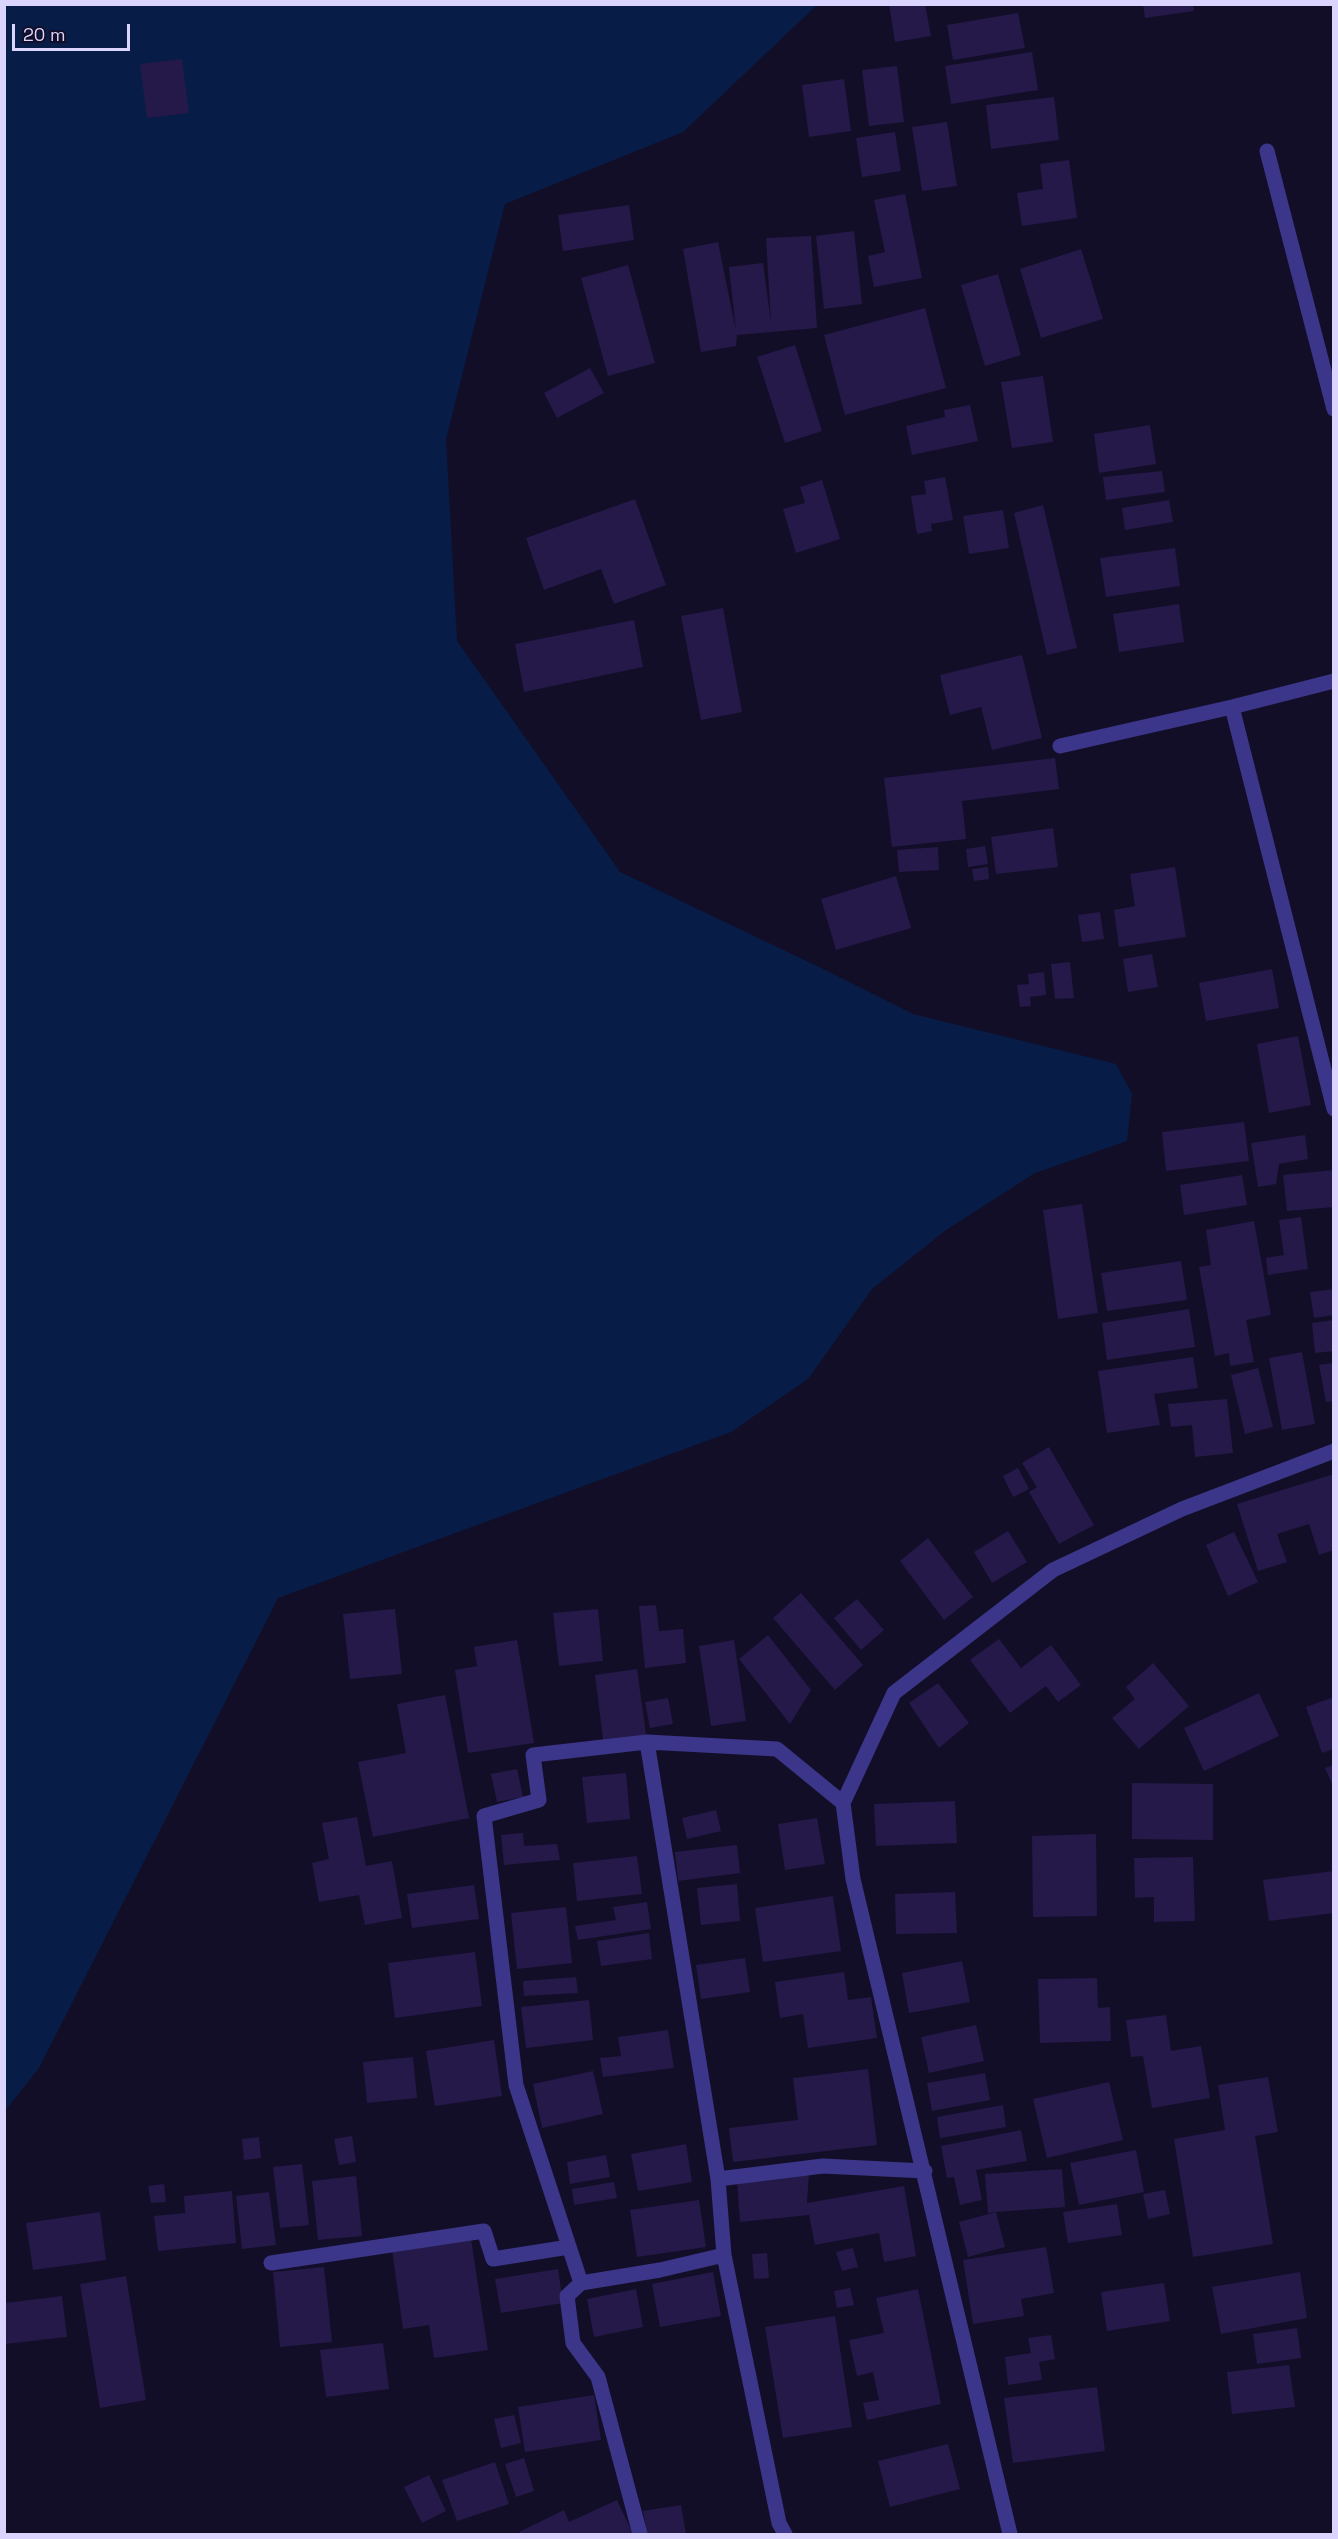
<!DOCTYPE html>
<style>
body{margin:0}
#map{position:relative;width:1338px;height:2539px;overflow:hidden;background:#130e27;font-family:"Space Grotesk",sans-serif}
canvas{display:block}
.frame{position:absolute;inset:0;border:6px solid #dad4ff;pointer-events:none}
.scale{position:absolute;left:12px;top:24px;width:118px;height:27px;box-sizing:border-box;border:3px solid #dad4ff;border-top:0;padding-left:8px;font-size:18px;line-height:21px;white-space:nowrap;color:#dad4ff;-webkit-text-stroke:4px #130e27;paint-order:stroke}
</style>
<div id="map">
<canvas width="1338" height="2539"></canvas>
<div class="frame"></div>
<div class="scale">20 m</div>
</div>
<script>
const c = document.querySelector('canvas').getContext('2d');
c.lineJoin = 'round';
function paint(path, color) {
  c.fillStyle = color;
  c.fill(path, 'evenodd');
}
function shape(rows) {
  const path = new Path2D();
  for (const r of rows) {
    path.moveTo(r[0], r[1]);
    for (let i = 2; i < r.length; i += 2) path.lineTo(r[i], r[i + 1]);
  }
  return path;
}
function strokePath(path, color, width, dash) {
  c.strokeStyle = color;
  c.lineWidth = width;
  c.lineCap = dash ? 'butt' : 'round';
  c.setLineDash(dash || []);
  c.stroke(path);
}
paint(shape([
 [5,5,817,5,683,132,505,204,446,440,457,641,620,872,817,966,913,1014,1116,1064,1132,1094,1127,1141,1035,1173,946,1230,872,1289,808,1379,731,1432,278,1598,39,2068,5,2111]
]), '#071d47');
paint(shape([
 [889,4,925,4,931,36,895,42],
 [1143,4,1193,4,1194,11,1145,18],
 [1018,13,1025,48,953,60,947,25],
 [1032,52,1038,90,951,104,945,66],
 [182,59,189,113,147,118,140,64],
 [897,66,904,122,869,126,862,70],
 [844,79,851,131,809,137,802,85],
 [1054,97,1059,140,991,149,986,105],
 [947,122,957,186,922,191,912,127],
 [895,132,901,171,862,177,856,138],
 [1069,160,1077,218,1022,226,1017,193,1043,189,1040,164],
 [905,194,922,278,874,287,868,256,885,252,874,200],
 [629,205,634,240,563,251,558,215],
 [854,231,862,304,824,309,816,236],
 [811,236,817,328,737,335,736,346,701,352,683,249,718,242,736,331,729,267,763,263,771,323,766,238],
 [1081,249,1103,319,1041,338,1020,269],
 [628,265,655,363,608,376,581,278],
 [998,274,1021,355,985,366,961,285],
 [925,308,946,388,845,415,824,335],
 [795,345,822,431,785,443,757,357],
 [590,368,604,393,557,418,544,393],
 [1043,376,1053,442,1012,448,1001,382],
 [970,405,978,441,912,455,906,426,945,417,944,410],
 [1150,425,1156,464,1099,473,1094,434],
 [1162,471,1165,492,1106,500,1103,477],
 [945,477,953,520,931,524,932,531,917,534,911,496,926,494,924,481],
 [822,480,840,539,796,553,783,509,805,503,800,487],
 [635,499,666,585,614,604,601,569,544,590,526,538],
 [1169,500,1173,522,1125,530,1122,508],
 [1043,505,1077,648,1047,655,1014,513],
 [1003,510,1009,548,969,554,963,516],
 [1175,548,1180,586,1106,597,1100,558],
 [1179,604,1184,642,1119,652,1113,614],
 [723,608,742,712,701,720,681,616],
 [634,620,643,667,524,692,515,644],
 [1022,655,1042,738,992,750,981,707,950,715,940,675],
 [1055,758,1059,789,962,801,966,839,892,847,884,778],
 [1053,828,1058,867,996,874,991,837],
 [985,846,988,864,968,867,966,849],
 [938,847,939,870,899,872,897,850],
 [988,867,989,879,974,881,972,869],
 [1175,867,1186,937,1119,947,1114,910,1135,906,1130,874],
 [896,876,911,928,836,950,821,899],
 [1100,912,1104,939,1082,942,1078,915],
 [1152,954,1158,987,1128,992,1123,959],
 [1070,962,1074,998,1055,999,1051,964],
 [1272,969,1279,1008,1206,1021,1199,983],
 [1044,972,1046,995,1030,997,1031,1006,1020,1007,1017,985,1029,984,1028,974],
 [1298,1036,1311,1105,1269,1113,1257,1044],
 [1244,1122,1249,1161,1166,1171,1162,1132],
 [1305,1135,1308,1159,1279,1164,1276,1184,1258,1187,1251,1143],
 [1334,1170,1334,1207,1287,1211,1283,1175],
 [1242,1175,1247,1205,1184,1215,1180,1185],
 [1082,1204,1098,1313,1058,1319,1043,1210],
 [1301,1217,1308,1269,1268,1275,1266,1258,1284,1255,1279,1220],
 [1254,1221,1271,1315,1246,1320,1254,1362,1230,1366,1229,1353,1215,1356,1199,1267,1211,1265,1206,1230],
 [1181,1261,1187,1300,1107,1311,1101,1273],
 [1334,1289,1334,1315,1314,1318,1310,1292],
 [1189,1309,1195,1347,1107,1360,1102,1323],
 [1334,1320,1334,1351,1315,1353,1312,1323],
 [1302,1352,1315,1424,1282,1430,1269,1358],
 [1193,1357,1198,1388,1154,1394,1160,1425,1107,1433,1098,1371],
 [1334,1363,1334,1401,1326,1402,1319,1365],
 [1258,1368,1273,1427,1245,1434,1231,1375],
 [1227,1399,1233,1453,1195,1457,1192,1425,1171,1427,1168,1404],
 [1049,1447,1094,1525,1059,1544,1029,1492,1037,1487,1022,1463],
 [1018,1468,1029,1489,1013,1497,1003,1476],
 [1334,1474,1334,1550,1319,1555,1309,1524,1277,1534,1287,1562,1258,1571,1237,1504],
 [1008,1531,1027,1562,992,1583,974,1552],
 [1234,1532,1258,1582,1228,1596,1206,1545],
 [928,1538,973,1597,944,1620,900,1561],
 [801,1593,863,1665,835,1690,773,1618],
 [857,1599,884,1630,861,1650,834,1618],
 [656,1605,659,1631,683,1629,686,1663,645,1668,639,1606],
 [395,1609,402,1674,350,1679,343,1614],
 [598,1609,603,1661,559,1666,553,1613],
 [768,1635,811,1690,790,1724,739,1659],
 [999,1639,1021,1668,1051,1645,1081,1685,1058,1702,1046,1686,1010,1713,970,1660],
 [517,1640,534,1743,468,1753,455,1670,477,1666,474,1647],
 [734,1640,746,1721,711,1726,699,1646],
 [1153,1663,1189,1706,1139,1749,1112,1718,1135,1699,1126,1687],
 [637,1669,647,1742,604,1747,595,1675],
 [938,1683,969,1723,939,1748,909,1703],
 [1259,1693,1279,1736,1204,1771,1184,1728],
 [445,1695,469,1818,373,1837,358,1762,406,1753,397,1704],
 [1334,1697,1334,1749,1322,1753,1306,1707],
 [668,1698,673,1724,650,1728,645,1702],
 [1334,1765,1334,1788,1325,1768],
 [517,1769,523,1797,497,1802,491,1774],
 [626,1773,630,1819,587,1823,582,1777],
 [1132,1783,1213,1784,1213,1840,1132,1839],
 [955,1801,957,1843,876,1846,874,1804],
 [716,1810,721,1831,687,1839,682,1818],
 [357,1817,366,1866,392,1861,402,1918,365,1925,359,1895,319,1902,312,1863,329,1859,322,1823],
 [817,1818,825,1864,785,1870,778,1824],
 [523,1833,524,1846,557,1844,560,1860,504,1865,501,1835],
 [1096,1834,1097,1916,1033,1917,1032,1836],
 [737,1845,740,1873,678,1881,675,1852],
 [637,1856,642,1894,577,1901,573,1863],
 [1193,1857,1195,1921,1154,1922,1154,1897,1135,1898,1134,1858],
 [1334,1871,1334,1913,1269,1921,1263,1880],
 [737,1884,740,1921,701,1925,697,1888],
 [474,1885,479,1919,412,1928,407,1894],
 [955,1892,957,1933,896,1934,895,1894],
 [833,1896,841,1951,763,1962,755,1908],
 [647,1902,651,1929,578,1940,575,1926,616,1920,613,1907],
 [566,1907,572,1963,517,1969,511,1913],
 [649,1933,652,1959,601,1966,597,1941],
 [475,1952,482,2006,395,2018,388,1963],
 [745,1958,750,1992,701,1999,696,1965],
 [962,1961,970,2002,909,2013,902,1973],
 [844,1972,848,2000,871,1997,877,2038,808,2048,803,2014,780,2018,775,1982],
 [576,1977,578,1993,524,1996,523,1981],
 [1097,1978,1098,2008,1110,2007,1111,2041,1040,2043,1038,1979],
 [589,2000,593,2040,526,2048,521,2007],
 [1166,2015,1171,2051,1201,2046,1210,2098,1152,2108,1143,2056,1131,2057,1126,2020],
 [976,2025,984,2061,929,2073,921,2037],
 [668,2030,674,2068,603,2077,600,2058,621,2056,618,2037],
 [494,2040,502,2096,435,2106,426,2051],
 [413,2057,417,2098,367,2103,363,2062],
 [868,2069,877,2145,733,2162,729,2128,798,2120,793,2078],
 [593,2071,603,2114,542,2128,533,2084],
 [985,2073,990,2100,932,2111,927,2083],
 [1268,2077,1278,2132,1255,2136,1273,2244,1193,2257,1174,2139,1225,2130,1218,2085],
 [1109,2082,1123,2140,1047,2158,1033,2099],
 [1003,2105,1006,2127,940,2138,937,2117],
 [1021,2130,1027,2161,976,2170,982,2200,960,2205,954,2177,947,2178,941,2146],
 [352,2136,356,2162,339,2165,334,2139],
 [259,2137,261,2158,244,2160,242,2139],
 [686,2144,692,2182,638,2191,631,2154],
 [1136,2150,1144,2192,1079,2205,1070,2163],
 [606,2155,610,2177,570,2184,567,2162],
 [302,2164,309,2225,280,2228,273,2167],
 [1062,2169,1065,2207,996,2212,1005,2247,968,2257,959,2222,996,2212,988,2213,985,2174],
 [809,2173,807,2203,904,2186,916,2256,884,2262,879,2233,815,2245,809,2215,740,2222,737,2179],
 [356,2176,362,2236,318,2240,312,2181],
 [614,2182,617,2198,574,2205,572,2189],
 [164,2184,166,2202,151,2203,148,2186],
 [1165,2190,1170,2214,1148,2219,1143,2194],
 [232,2191,236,2243,158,2251,154,2216,185,2213,184,2196],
 [269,2192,276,2245,242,2249,236,2196],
 [699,2200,706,2247,637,2257,630,2210],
 [1117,2204,1122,2235,1068,2243,1063,2212],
 [100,2212,106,2260,33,2270,26,2223],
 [471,2239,488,2350,434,2358,429,2325,403,2329,392,2250],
 [1046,2247,1054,2293,1021,2299,1024,2316,973,2324,963,2260],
 [853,2248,858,2267,842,2271,836,2252],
 [767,2253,769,2278,754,2279,752,2254],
 [324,2267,332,2342,280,2347,273,2272],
 [558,2269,563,2303,501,2313,495,2279],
 [713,2272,721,2316,660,2327,652,2284],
 [1300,2272,1307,2318,1221,2334,1212,2287],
 [126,2276,146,2400,100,2408,80,2284],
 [1164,2283,1170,2321,1107,2331,1101,2292],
 [850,2288,854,2305,837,2308,834,2291],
 [636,2289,643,2327,594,2337,587,2299],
 [918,2289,941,2404,867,2420,863,2403,879,2400,873,2372,857,2376,849,2340,884,2333,876,2298],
 [62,2296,67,2337,5,2344,5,2303],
 [835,2316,852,2427,783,2438,765,2327],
 [1297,2328,1301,2358,1257,2364,1253,2334],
 [1051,2335,1055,2359,1039,2362,1042,2380,1008,2385,1005,2357,1031,2353,1028,2338],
 [383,2343,389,2389,326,2397,320,2350],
 [1289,2365,1295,2407,1232,2414,1227,2372],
 [1097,2387,1105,2451,1013,2463,1004,2398],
 [594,2395,601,2440,525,2452,518,2407],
 [514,2415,521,2443,501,2448,494,2419],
 [948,2444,960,2489,890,2507,878,2461],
 [524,2458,534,2491,516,2497,505,2464],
 [495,2462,509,2504,457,2521,442,2480],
 [429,2475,446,2511,422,2523,404,2487],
 [617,2500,633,2534,521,2534,519,2532,564,2510,569,2522],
 [681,2505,686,2534,647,2534,643,2511]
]), '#241949');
strokePath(shape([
 [1267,151,1334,409],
 [1232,707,1334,1109],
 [1060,746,1232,707,1334,681],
 [647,1742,718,2179,724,2255,779,2523,785,2534],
 [718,2179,823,2166,925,2171],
 [271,2263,484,2231,493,2259,569,2247],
 [581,2283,660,2270,724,2255],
 [640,2534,598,2377,573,2343,567,2296,581,2283,516,2085,484,1816,539,1800,533,1755,647,1742,777,1749,843,1803],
 [1010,2534,853,1879,843,1803,894,1693,1053,1570,1182,1509,1334,1451]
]), '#3b3689', 15);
</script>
